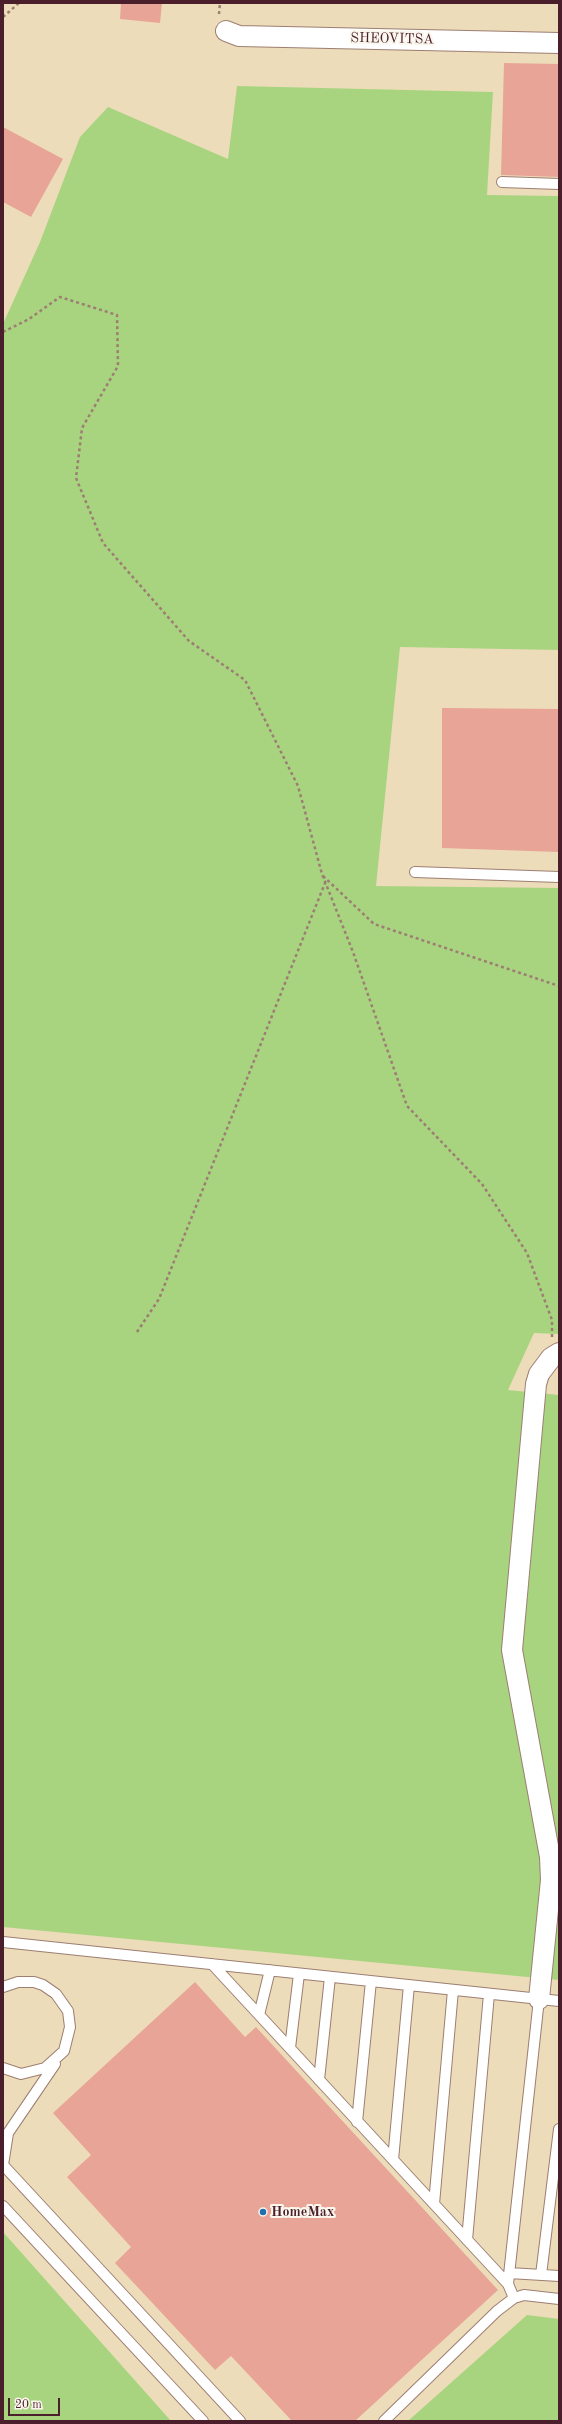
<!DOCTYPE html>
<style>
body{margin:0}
#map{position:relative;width:562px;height:2424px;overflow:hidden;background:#eddcb9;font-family:"Old Standard TT",serif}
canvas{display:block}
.frame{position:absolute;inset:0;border:4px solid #4a1f2b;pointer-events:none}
.scale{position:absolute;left:8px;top:2398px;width:52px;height:18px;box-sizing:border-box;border:2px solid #4a1f2b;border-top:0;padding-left:5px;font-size:12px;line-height:14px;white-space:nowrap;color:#4a1f2b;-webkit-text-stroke:3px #fbf7ec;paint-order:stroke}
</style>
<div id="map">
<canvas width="562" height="2424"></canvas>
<div class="frame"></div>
<div class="scale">20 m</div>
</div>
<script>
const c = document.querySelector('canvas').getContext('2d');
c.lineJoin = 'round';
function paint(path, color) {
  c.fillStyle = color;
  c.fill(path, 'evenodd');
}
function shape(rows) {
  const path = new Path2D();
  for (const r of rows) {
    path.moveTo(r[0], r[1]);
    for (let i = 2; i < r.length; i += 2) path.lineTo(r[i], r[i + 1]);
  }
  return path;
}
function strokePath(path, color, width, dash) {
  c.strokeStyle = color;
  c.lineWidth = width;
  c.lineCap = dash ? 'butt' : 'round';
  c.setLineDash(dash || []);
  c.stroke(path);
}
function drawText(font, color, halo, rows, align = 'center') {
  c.font = font + ' "Old Standard TT",serif';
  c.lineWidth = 4;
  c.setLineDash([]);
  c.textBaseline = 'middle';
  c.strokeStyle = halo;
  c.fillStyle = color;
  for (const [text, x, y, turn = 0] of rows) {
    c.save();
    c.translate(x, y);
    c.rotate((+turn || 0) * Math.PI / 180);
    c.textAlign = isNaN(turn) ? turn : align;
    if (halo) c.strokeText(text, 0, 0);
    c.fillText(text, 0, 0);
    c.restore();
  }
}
paint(shape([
 [237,86,493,92,487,195,559,196,559,650,400,647,376,886,559,888,559,1334,534,1333,508,1390,559,1395,559,1980,3,1927,3,324,40,242,80,137,108,107,228,159],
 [3,2232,171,2421,3,2421],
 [527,2315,559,2319,559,2421,408,2421]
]), '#a8d480');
paint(shape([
 [121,3,162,3,160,23,120,19],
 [504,63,559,64,559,177,501,175],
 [3,127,63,159,31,217,3,202],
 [442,708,559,709,559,852,442,848],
 [195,1982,245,2037,256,2027,498,2290,355,2421,292,2421,231,2356,215,2370,115,2263,131,2247,67,2177,91,2155,53,2113]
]), '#e8a497');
const service = shape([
 [502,182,559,184],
 [415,872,559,877],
 [3,1942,559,2001],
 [212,1964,508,2284],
 [3,1987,18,1982,34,1982,43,1985,56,1994,68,2011,70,2027,64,2051,45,2068,21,2074,3,2068],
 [259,2015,270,1970],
 [290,2048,299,1974],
 [319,2080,330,1977],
 [357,2122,371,1981],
 [393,2160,409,1985],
 [3,2165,240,2421],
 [3,2165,8,2133,55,2064],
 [434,2204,453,1990],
 [3,2206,203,2421],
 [467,2240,489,1994],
 [509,2273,559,2276],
 [541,2275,559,2129],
 [514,2298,508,2284,539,1999],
 [384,2421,497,2311,514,2298,524,2295,559,2299]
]);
const minor = shape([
 [226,31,239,36,559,43],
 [539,1999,551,1880,550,1857,512,1650,536,1384,539,1374,551,1358,559,1353]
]);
strokePath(service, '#9c7e72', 12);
strokePath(minor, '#9c7e72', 22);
strokePath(shape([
 [219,14,220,3],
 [3,17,19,3],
 [3,332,29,319,60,297,117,315,118,366,82,428,76,478,103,543,189,641,245,680,298,786,322,874,353,952,407,1106,482,1184,527,1253,552,1320,552,1338],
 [323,876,374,924,559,986],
 [137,1332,159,1299,325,883]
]), '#9c7e72', 2.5, [3, 3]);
strokePath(service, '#fff', 10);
strokePath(minor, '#fff', 20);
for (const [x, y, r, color] of [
 [263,2212,4,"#1f6fb2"]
]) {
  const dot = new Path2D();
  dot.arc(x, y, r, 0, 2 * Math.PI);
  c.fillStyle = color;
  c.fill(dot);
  strokePath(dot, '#fbf7ec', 1.5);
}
drawText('14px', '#4a1f2b', '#fbf7ec', [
 ["SHEOVITSA",392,39,1]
]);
drawText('bold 14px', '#4a1f2b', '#fbf7ec', [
 ["HomeMax",271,2212]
], 'left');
</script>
